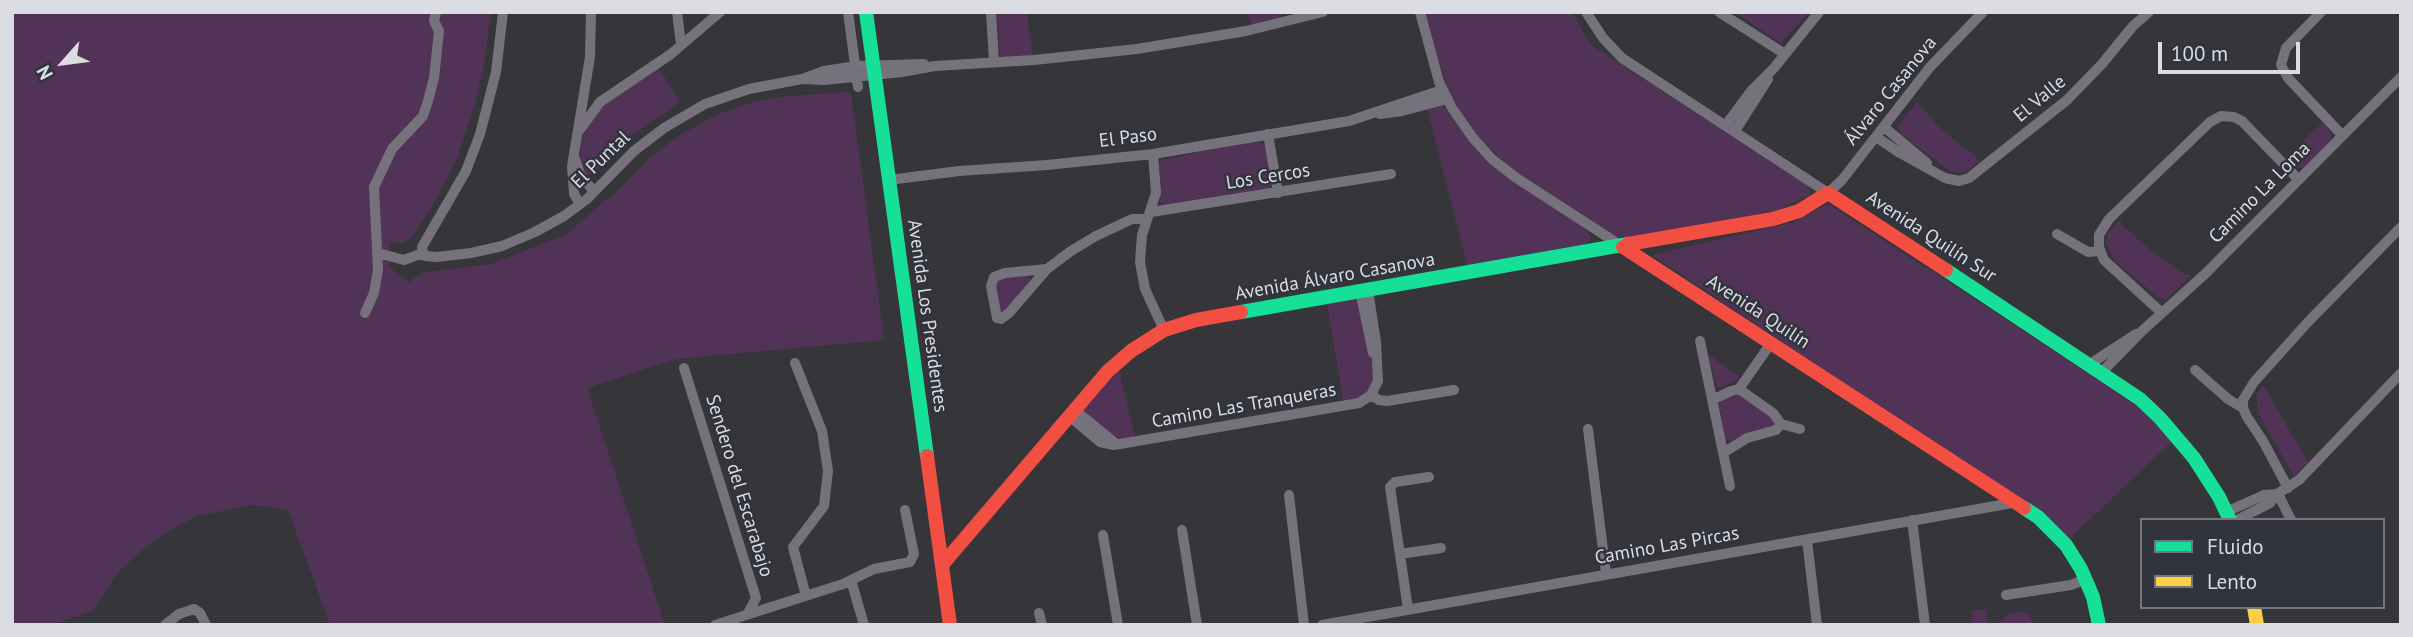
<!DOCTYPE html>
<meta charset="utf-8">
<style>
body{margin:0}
#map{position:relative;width:2413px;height:637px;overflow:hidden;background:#35353a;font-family:"PT Sans",sans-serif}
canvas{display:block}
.frame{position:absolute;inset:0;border:14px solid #dadce2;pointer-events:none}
.legend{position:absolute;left:2140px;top:518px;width:245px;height:91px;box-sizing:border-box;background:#32343d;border:2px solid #75777f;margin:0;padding:9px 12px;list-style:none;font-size:21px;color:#dadce2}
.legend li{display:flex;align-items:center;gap:14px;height:35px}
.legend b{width:35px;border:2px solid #75777f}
.north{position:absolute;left:28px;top:28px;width:70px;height:70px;-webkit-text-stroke:5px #32343d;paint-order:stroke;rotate:242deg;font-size:19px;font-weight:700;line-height:28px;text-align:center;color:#dadce2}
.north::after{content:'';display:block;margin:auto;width:24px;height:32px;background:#dadce2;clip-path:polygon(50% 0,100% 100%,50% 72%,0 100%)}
.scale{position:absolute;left:2158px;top:42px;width:142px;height:32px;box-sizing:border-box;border:4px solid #dadce2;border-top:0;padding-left:9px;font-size:21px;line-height:24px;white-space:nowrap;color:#dadce2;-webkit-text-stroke:5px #32343d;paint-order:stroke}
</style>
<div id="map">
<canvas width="2413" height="637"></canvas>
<div class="frame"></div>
<ul class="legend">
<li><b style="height:9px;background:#16e098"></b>Fluido</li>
<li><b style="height:9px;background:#ffcf43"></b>Lento</li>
</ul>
<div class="north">N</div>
<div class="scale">100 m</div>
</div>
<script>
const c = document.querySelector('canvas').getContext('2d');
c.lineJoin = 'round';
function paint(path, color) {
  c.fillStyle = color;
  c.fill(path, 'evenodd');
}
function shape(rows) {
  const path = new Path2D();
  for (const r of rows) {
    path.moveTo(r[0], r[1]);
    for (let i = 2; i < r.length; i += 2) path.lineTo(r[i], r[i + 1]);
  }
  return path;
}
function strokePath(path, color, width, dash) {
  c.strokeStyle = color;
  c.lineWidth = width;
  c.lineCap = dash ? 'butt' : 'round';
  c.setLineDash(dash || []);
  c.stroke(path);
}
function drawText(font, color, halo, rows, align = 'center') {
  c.font = font + ' "PT Sans",sans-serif';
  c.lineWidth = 5;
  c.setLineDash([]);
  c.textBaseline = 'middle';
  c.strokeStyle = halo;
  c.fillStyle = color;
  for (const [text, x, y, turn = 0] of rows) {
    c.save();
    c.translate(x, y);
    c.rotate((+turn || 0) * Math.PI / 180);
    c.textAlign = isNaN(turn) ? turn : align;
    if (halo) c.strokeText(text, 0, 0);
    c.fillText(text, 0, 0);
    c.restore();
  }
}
paint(shape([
 [12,12,491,12,484,66,474,107,456,161,429,212,411,238,403,243,390,242,389,267,409,282,424,272,491,264,567,234,617,191,649,158,682,134,718,114,753,102,787,96,851,92,884,340,676,359,587,388,665,625,330,625,288,510,254,505,196,516,171,530,148,545,119,571,93,611,50,625,13,625],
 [996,12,1027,12,1033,56,1003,57,1000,55],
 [1249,12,1285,12,1280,18,1251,25],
 [1424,12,1572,12,1590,44,1807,185,1811,189,1810,195,1776,211,1628,238,1616,237,1511,168,1479,139,1461,114,1446,85],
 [1734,12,1808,12,1808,13,1781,43],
 [659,68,680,102,634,133,592,175,583,173,580,155,582,140,588,126,601,107],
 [1917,102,1937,125,1980,161,1965,172,1951,172,1901,134,1898,126],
 [1443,105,1470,140,1584,227,1591,237,1589,242,1580,246,1467,265,1427,108],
 [2322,123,2331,133,2331,140,2304,168,2295,168,2286,158],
 [1255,141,1263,144,1266,149,1272,183,1269,188,1162,205,1160,202,1159,163,1161,160],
 [1828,204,2155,416,2179,435,2069,539,2026,504,1652,255,1794,222],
 [2121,218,2121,224,2152,252,2186,275,2191,275,2167,299,2160,299,2115,261,2110,253,2106,242,2108,234],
 [1027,276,1031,280,1014,304,1001,313,998,309,996,284,999,279,1004,277],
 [1358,299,1375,377,1367,392,1359,398,1343,401,1327,304],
 [1708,354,1739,376,1737,380,1721,388,1717,387],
 [1119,370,1135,436,1121,439,1115,437,1084,414,1085,408],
 [2263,385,2308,462,2294,477,2259,415,2256,395],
 [1737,394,1769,415,1774,422,1773,426,1749,432,1730,441,1725,439,1719,404,1723,398],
 [1986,609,1988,625,1973,625,1971,611],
 [2020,611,2029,614,2033,624,1999,625,2007,614]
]), '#513358');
strokePath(shape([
 [677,12,681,45],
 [848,12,858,87],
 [991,12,994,62],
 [1420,12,1439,82,1452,108,1473,138,1492,159,1515,177,1623,247],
 [1586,12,1603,38,1622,58,1828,193,1842,180,1930,67,1983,12],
 [1719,12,1785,54],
 [2321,12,2286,48,2281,65,2288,78,2342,135],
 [805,78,824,71,856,66,924,64],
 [1380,114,1402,111,1447,99],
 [1726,125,1751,91,1774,68,1819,12],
 [1884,127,1927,163],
 [579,131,600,102,671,54,720,12],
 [1735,131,1768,79],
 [1268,134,1278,193],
 [1876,137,1900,153,1945,178,1959,181,1969,178,2067,100,2102,64,2133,26,2149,12],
 [1153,154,1156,193,1142,235,1140,262,1145,289,1164,330],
 [575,159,580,174,594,192],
 [889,180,959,171,1047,165,1153,154,1349,121,1442,90],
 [580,204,574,194,572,166,590,57,591,12],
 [1151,212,1391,174],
 [2057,234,2088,252,2100,251],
 [378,253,404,260,423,253],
 [423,253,425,256,436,257,471,253,502,246,535,232,564,216,587,199,634,151,664,128,705,104,749,89,802,79,824,80,902,72,935,66,1034,60,1137,49,1246,31,1323,12],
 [423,253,422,247,466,171,480,134,496,72,503,12],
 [1047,269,1005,273,994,277,991,286,997,318,1001,319,1009,313,1047,269,1071,251,1096,236,1132,219,1147,219],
 [1360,291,1373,353],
 [365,313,374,293,378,270,374,187,392,149,423,116,428,101,434,78,439,31,434,21,436,12],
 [2162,313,2104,260,2099,247,2099,235,2109,219,2210,122,2221,116,2234,117,2242,121,2299,180],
 [1700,341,1730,486],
 [795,363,822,431,828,471,824,506,793,547,806,596],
 [2090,364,2136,334],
 [684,368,756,598,748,613],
 [2195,370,2228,399,2243,408],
 [2102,372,2142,331,2205,274,2401,77],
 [1739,389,1771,343],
 [1371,395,1379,400,1387,401,1454,390],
 [1712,400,1731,391,1739,389,1773,413,1781,424,1776,430,1747,438,1723,453],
 [1075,410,1114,442],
 [1069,416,1100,442,1114,445,1359,403,1371,395,1378,381,1376,342,1368,290],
 [1781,424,1800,429],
 [1588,429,1606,574],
 [2288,488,2263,441,2247,417,2243,408,2243,400,2254,382,2308,322,2401,227],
 [2278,494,2291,520],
 [1289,495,1304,625],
 [2226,512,2264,495,2277,494],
 [1912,520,1925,625],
 [2237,520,2270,503,2277,494,2299,480,2401,373],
 [1182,530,1197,625],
 [1103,535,1118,625],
 [1807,540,1817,625],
 [1400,554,1441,548],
 [851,580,864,625],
 [2006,595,2071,585,2086,579],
 [1408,609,1390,487,1395,482,1429,477],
 [1039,613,1042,625],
 [165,625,179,614,194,609,200,613,206,625],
 [715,625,843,584,874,569,910,562,914,554,905,510],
 [1322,625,2018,502]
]), '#75727c', 10);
strokePath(shape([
 [866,12,927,456],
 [1946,270,2140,399,2160,418,2194,458,2219,497,2230,520],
 [1241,312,1628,244],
 [2024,508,2038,517,2066,545,2081,569,2093,597,2099,625]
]), '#16e098', 14);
strokePath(shape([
 [2254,607,2257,625]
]), '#ffcf43', 14);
strokePath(shape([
 [1628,244,1773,219,1799,211,1828,193,1946,270],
 [1623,247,2024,508],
 [927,456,950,625],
 [942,565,1108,371,1131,351,1164,330,1196,320,1241,312]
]), '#f24e42', 14);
drawText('19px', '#dadce2', '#32343d', [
 ["Álvaro Casanova",1891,91,-51],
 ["El Valle",2040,99,-40],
 ["El Paso",1128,138,-7],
 ["El Puntal",601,160,-44],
 ["Los Cercos",1268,177,-9],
 ["Camino La Loma",2260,193,-45],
 ["Avenida Quilín Sur",1931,237,33],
 ["Avenida Álvaro Casanova",1335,277,-10],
 ["Avenida Quilín",1758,312,33],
 ["Avenida Los Presidentes",927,316,82],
 ["Camino Las Tranqueras",1244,406,-10],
 ["Sendero del Escarabajo",739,486,73],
 ["Camino Las Pircas",1667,546,-10]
]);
</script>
